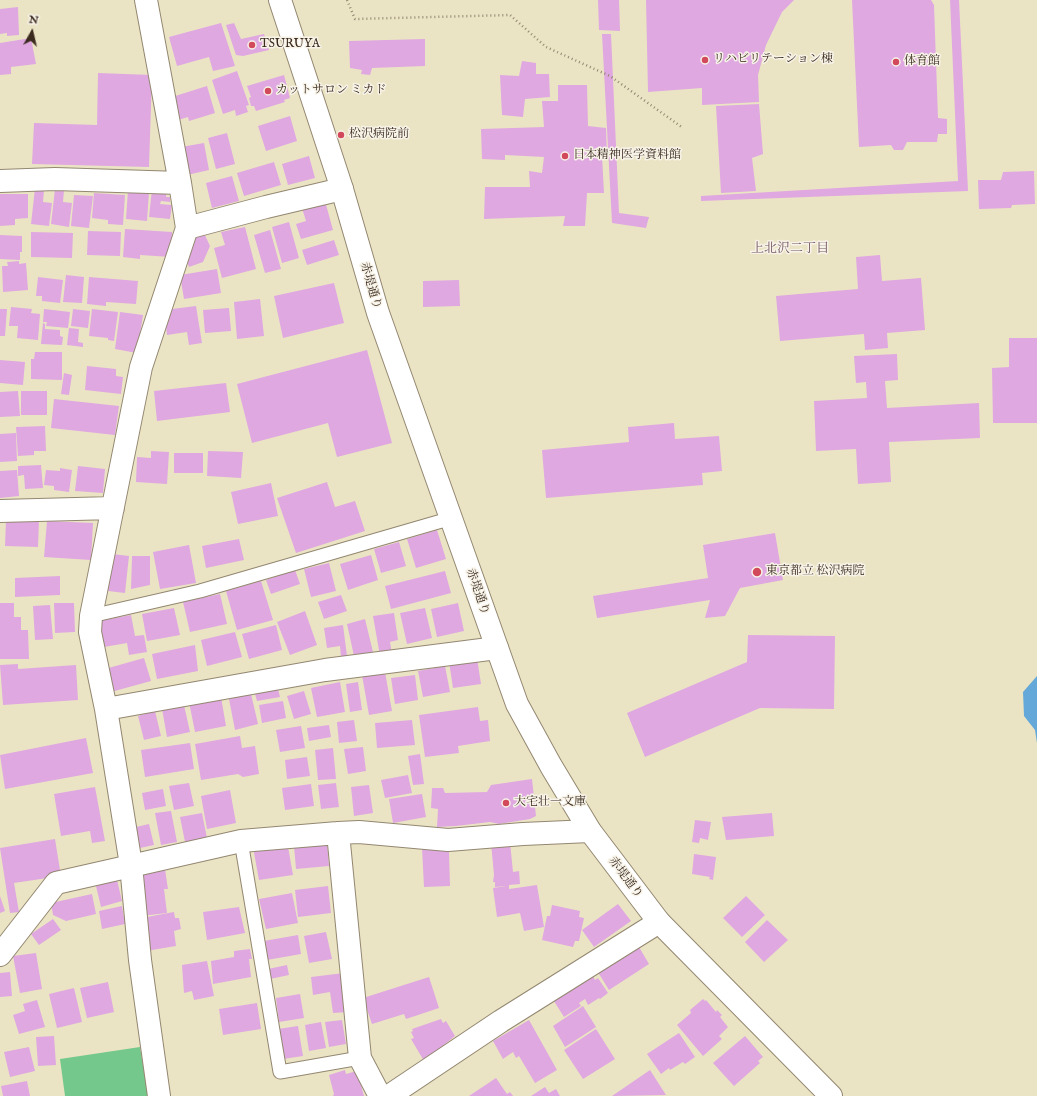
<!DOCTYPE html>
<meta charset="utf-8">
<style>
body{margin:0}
#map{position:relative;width:1037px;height:1096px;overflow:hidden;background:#ebe4c4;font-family:"IM FELL English",serif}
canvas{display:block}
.north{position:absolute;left:12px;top:12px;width:40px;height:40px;-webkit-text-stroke:3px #f7f3e8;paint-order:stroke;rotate:8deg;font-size:11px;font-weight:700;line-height:16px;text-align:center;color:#3b2a1e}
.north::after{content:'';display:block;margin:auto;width:14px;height:18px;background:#3b2a1e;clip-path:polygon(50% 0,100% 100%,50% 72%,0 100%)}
</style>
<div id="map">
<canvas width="1037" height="1096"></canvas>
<div class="north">N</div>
</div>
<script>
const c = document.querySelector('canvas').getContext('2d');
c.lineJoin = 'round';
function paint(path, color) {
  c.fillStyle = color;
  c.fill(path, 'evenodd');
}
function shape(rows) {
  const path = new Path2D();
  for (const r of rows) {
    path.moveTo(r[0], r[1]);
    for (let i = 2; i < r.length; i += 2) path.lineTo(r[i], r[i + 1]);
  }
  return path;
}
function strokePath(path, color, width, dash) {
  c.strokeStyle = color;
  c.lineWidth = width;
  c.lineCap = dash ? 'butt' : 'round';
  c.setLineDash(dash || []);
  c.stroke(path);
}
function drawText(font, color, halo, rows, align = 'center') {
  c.font = font + ' "IM FELL English","Noto Serif JP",serif';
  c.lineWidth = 3;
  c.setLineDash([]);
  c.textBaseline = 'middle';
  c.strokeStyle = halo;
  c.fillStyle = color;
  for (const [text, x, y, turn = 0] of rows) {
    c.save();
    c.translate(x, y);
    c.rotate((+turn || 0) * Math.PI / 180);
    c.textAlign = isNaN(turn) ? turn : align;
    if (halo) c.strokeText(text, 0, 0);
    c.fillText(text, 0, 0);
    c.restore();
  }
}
paint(shape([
 [140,1047,148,1096,65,1096,60,1059]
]), '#75c88b');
paint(shape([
 [1037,676,1037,743,1035,730,1024,716,1023,692]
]), '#63a8d8');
paint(shape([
 [598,0,619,0,620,31,599,30],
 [646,0,794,0,782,12,766,45,758,75,759,102,702,105,702,88,648,92],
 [852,0,931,0,934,5,938,118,947,119,947,134,938,134,937,142,907,142,903,150,894,150,891,145,859,147],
 [950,0,959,0,968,191,701,201,701,196,958,181],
 [18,7,19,35,7,36,7,33,0,34,0,9],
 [221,23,235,66,213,71,209,57,177,66,169,37],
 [234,23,241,39,264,34,269,50,243,56,236,55,226,25],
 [602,34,611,34,619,213,649,217,646,228,612,223],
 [31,38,36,64,11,67,11,74,0,75,0,43],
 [425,39,425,66,372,68,370,75,361,74,362,70,350,68,349,41],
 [522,61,536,63,536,74,549,74,550,97,525,99,523,117,502,115,500,75,519,76],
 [237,71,249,105,246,106,248,112,236,116,235,110,223,114,212,80],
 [98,73,152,75,149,167,32,164,34,123,97,125],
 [284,75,290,98,284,100,285,102,256,111,254,106,251,106,249,98,251,97,247,86],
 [558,85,587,85,588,126,606,128,607,156,602,156,604,193,587,193,585,226,563,226,565,216,484,219,485,187,530,187,529,171,542,173,544,157,505,155,505,160,482,159,481,129,544,127,542,101,558,101],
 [207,86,215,113,189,121,188,117,178,120,172,97],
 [759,104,763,154,752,158,756,191,721,193,716,106],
 [290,116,297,141,266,151,258,126],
 [227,133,235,164,216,169,208,138],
 [204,143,209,170,187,175,181,147],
 [309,156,315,178,288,185,282,164],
 [274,162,281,185,244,196,237,173],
 [1034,171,1035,204,1012,205,1011,208,979,209,978,180,1001,180,1003,172],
 [232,176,239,201,212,208,206,183],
 [35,188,44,190,43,202,52,203,49,226,31,224],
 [55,189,64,190,63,202,72,203,69,227,51,224],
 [152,189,167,191,166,197,170,197,170,202,161,201,160,204,172,205,170,219,149,217],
 [128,190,149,192,147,221,126,219],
 [94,193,125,195,123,225,108,224,108,220,92,218],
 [0,194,28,194,28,218,15,219,15,225,0,226],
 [74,195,93,196,89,228,71,226],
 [325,201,333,230,301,239,296,224,306,221,302,208],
 [289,222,299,258,282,263,272,227],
 [245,227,256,269,222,278,214,248,225,245,221,232],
 [125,229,172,232,171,257,140,255,140,259,123,257],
 [270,230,281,269,265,273,254,235],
 [88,231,121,232,120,256,87,255],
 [31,232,73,233,72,258,31,257],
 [204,233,210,246,203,262,189,267,184,253,191,237],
 [0,235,22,236,22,252,20,252,20,260,0,259],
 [334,240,339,255,307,265,302,250],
 [880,255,882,281,921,278,925,330,887,333,888,348,865,350,864,334,780,341,776,296,858,289,856,257],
 [19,261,19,264,26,263,28,290,3,292,2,266,8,266,7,262],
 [217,269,221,293,184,299,180,275],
 [66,275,84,277,82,303,63,302],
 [38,277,63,280,60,303,42,301,42,296,36,296],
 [89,277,138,281,136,304,106,302,106,306,87,304],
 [459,280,460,306,423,307,423,281],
 [334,283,344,323,283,338,274,296],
 [260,299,264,336,237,339,234,302],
 [196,306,202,343,189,345,187,332,167,335,164,310],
 [11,307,32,309,31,313,40,314,38,340,17,338,18,326,9,326],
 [229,308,231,331,205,333,203,310],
 [0,309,7,309,5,336,0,336],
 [44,309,70,312,68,328,46,326,47,322,43,322],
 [73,309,90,311,88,328,71,326],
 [92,309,118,312,114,341,108,340,108,338,89,336],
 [120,312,143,315,137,353,115,349],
 [43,323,45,324,45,329,60,330,60,336,63,337,62,345,41,344],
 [69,328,79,329,78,342,83,343,83,347,67,345],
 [1009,338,1037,338,1037,423,993,423,992,368,1009,367],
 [367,350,392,443,337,457,328,423,252,443,237,384],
 [35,352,62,352,62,380,31,379,31,359,34,359],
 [897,354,898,380,885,381,887,408,979,403,980,438,889,442,891,482,858,484,856,449,816,451,814,401,867,398,866,382,856,383,854,356],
 [0,360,25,362,23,385,0,383],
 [87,366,116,369,116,376,123,377,121,394,85,390],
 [64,373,72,375,69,395,61,394],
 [226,383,230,412,157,421,154,391],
 [18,391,20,416,0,417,0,392],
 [21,391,47,391,47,415,21,415],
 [54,399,119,406,115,435,51,428],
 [674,423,675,439,719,436,722,471,702,473,703,485,546,498,542,450,629,442,628,427],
 [45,426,46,451,34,451,34,455,18,456,16,427],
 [16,433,17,461,0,462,0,434],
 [151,451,169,452,167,484,136,482,137,457,151,458],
 [208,451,243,452,241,478,207,476],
 [174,453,203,453,203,473,174,473],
 [41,465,43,488,25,489,24,475,18,476,18,466],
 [78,466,105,469,103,493,75,491],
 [60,468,72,470,69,492,54,490,54,486,44,485,46,470,60,471],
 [17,470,19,496,0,498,0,471],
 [327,482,335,507,355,501,365,531,296,553,277,498],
 [271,483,278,516,238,524,231,492],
 [6,519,39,520,38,547,5,546],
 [47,521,93,523,91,560,44,557],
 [437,530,446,559,416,568,407,539],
 [775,533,783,580,740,588,725,616,705,618,710,600,597,618,593,596,708,578,703,545],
 [239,539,244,560,206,568,202,546],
 [399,542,406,566,381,573,374,549],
 [189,545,196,583,160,589,153,552],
 [112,554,129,556,125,593,108,591],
 [371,555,378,580,348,590,340,564],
 [132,556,150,556,150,585,131,589],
 [329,563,336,591,311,597,304,569],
 [295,570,300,584,271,594,266,580],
 [445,571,451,593,391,609,385,586],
 [60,576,60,595,15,597,15,578],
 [261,581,273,620,237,630,226,591],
 [220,594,227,624,190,632,183,602],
 [341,595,347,611,324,619,318,602],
 [0,603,14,603,14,617,21,617,21,630,28,630,29,659,0,659],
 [54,603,74,603,75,632,55,633],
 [458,603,464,631,437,637,431,609],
 [50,605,53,639,35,640,33,606],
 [174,608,180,635,147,641,142,614],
 [425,608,432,638,407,644,400,613],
 [305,611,317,645,290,655,277,622],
 [394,613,398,640,390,642,392,654,380,656,373,616],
 [131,615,135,636,144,635,147,652,129,655,127,643,104,647,99,621],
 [365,619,373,652,354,656,347,624],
 [276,625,282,650,249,659,242,634],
 [343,625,347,656,341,657,340,646,327,648,324,628],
 [235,632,242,657,207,666,201,640],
 [748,635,835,636,834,709,760,708,645,757,627,713,747,662],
 [195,645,198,671,157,679,152,654],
 [144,658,151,681,111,692,105,669],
 [477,658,481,684,453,688,449,662],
 [18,664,18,669,76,665,78,700,3,705,0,665],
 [445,666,450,692,423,697,418,671],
 [385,672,392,711,369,715,362,675],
 [415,675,418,700,395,704,391,678],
 [340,682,345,712,317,717,311,688],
 [358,682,362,710,350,712,346,684],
 [277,685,280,697,257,701,254,690],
 [304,691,311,714,294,719,287,696],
 [251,694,258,724,235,730,229,699],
 [221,697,226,726,195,732,189,702],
 [283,701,286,718,262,723,259,705],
 [184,705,190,732,167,737,162,709],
 [478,707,480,721,488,720,490,741,458,746,459,753,425,757,419,715],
 [155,711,161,736,144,740,138,716],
 [354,720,357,741,339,743,337,722],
 [412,720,415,745,377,748,375,723],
 [329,725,331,737,309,741,307,728],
 [301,726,305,748,280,752,276,730],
 [240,736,242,748,255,746,259,774,243,777,238,774,201,780,195,744],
 [86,738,93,773,5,789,0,755],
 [190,743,194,769,145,777,141,750],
 [363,747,366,771,348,774,344,749],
 [333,748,336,779,318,780,315,750],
 [420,754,424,784,413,785,408,756],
 [307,757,310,776,287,779,285,760],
 [408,775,412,793,385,798,381,780],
 [532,779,536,816,530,819,499,824,490,822,456,826,437,827,438,809,431,808,432,788,443,788,445,793,487,792,491,785],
 [189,783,194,806,174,810,169,786],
 [336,783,339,807,321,809,318,785],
 [311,784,314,806,285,810,282,788],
 [369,785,373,813,354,816,351,787],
 [95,787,105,841,92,843,90,831,61,836,54,794],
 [163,789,166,806,145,810,142,793],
 [230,790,236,823,207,829,201,796],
 [422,794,426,817,393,823,389,799],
 [171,811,177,842,161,845,155,813],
 [202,813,207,838,185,842,180,817],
 [772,813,774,836,726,840,722,817],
 [695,820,711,822,708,840,700,838,699,843,692,842],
 [149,824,154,845,140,848,136,827],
 [55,839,61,876,14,883,19,912,10,913,0,848],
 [287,841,293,875,259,880,253,847],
 [327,842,329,866,296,869,294,846],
 [510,842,513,872,519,871,520,884,509,885,509,889,537,885,544,927,524,931,520,913,497,917,493,888,506,886,495,887,495,882,493,882,494,875,491,843],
 [443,847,449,852,450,886,424,887,422,848],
 [694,854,716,857,713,880,709,879,710,877,692,874],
 [164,863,168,889,164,889,167,913,141,916,136,867],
 [117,880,122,901,101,907,96,886],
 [328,886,331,913,298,917,295,890],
 [292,893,298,923,266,929,259,899],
 [92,894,96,914,66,921,53,915,51,903],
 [0,896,5,911,0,913],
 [746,896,765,915,742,937,723,918],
 [618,904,631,921,594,947,582,930],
 [552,905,580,911,579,917,584,918,579,941,575,941,573,947,542,940,547,916,550,916],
 [122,906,125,924,102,929,99,911],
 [239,907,245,933,207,940,203,912],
 [174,912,175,918,179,918,181,929,174,931,176,946,146,951,147,917],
 [53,919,61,930,39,945,31,934],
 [767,920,788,940,764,962,745,942],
 [326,932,332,959,309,963,304,936],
 [298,935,301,954,267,960,264,941],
 [636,942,649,964,609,990,596,969],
 [250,949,252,959,249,959,251,977,213,984,211,961,234,957,234,951],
 [36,953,42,989,20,993,13,956],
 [207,961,214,996,194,1000,192,991,184,993,182,965],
 [287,965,289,975,270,979,268,969],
 [10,972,12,996,0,997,0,973],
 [591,972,595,980,598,978,608,993,600,999,599,998,588,1005,585,999,579,1003,581,1006,564,1017,552,998],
 [344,973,348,1012,333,1013,330,992,313,995,311,977],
 [429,977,439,1008,406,1019,404,1014,372,1024,363,998],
 [108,982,114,1012,87,1018,80,988],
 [74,988,82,1022,57,1028,49,994],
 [300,994,304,1018,279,1022,276,998],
 [703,999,705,1001,706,1000,716,1012,717,1010,722,1015,720,1017,728,1027,719,1036,722,1039,703,1056,677,1025,691,1013,690,1010],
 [37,1000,45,1027,19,1034,13,1015,25,1011,23,1004],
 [257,1003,261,1029,223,1035,219,1009],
 [583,1006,596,1027,565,1047,553,1026],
 [441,1019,443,1023,446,1021,455,1036,424,1061,411,1039,414,1038,411,1032,413,1031,412,1029],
 [342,1020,346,1044,329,1047,325,1022],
 [529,1020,557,1070,535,1083,519,1056,516,1058,513,1052,503,1059,493,1041],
 [321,1022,326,1048,309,1051,305,1025],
 [298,1026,303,1056,283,1059,278,1029],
 [596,1029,615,1059,583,1079,564,1050],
 [679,1033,695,1057,685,1064,683,1062,670,1070,669,1068,661,1074,647,1054],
 [54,1036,56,1065,38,1066,36,1037],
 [745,1036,763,1057,758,1061,760,1063,734,1086,713,1063],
 [29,1047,35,1071,10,1077,4,1052],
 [345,1070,346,1074,357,1071,364,1096,333,1096,334,1094,329,1075],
 [650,1070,666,1095,612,1096],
 [496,1078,507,1094,510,1092,513,1096,469,1096],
 [27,1081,30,1096,3,1096,1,1086],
 [545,1087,549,1093,556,1089,560,1096,531,1096]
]), '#dfa8e1');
const service = shape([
 [91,616,200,591,452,518],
 [241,841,280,1072,360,1058]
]);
const minor = shape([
 [146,0,180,183,187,228,141,367,91,616,90,632,106,709,131,865,140,960,159,1096],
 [0,181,55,179,180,183],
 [187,228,266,207,342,189],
 [0,511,113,508],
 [106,709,325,670,497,648],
 [338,833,360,1058,380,1096],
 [0,955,56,883,241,841,338,833,359,832,448,840,523,834,590,831],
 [389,1096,501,1021,659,922]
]);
const tertiary = shape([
 [280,0,342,189,378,313,517,704,551,766,590,831,659,922,831,1096]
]);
strokePath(service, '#938771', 15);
strokePath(minor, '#938771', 24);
strokePath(tertiary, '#938771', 24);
strokePath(shape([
 [347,0,355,19,510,15,546,47,610,76,683,128]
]), '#938771', 2.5, [1, 3]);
strokePath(service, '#fff', 13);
strokePath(minor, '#fff', 22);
strokePath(tertiary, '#fff', 22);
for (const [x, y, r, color] of [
 [252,45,4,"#d1495b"],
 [705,60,4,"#d1495b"],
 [896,62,4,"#d1495b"],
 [268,91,4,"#d1495b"],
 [341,135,4,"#d1495b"],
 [565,156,4,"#d1495b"],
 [757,572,5,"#d1495b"],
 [506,803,4,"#d1495b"]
]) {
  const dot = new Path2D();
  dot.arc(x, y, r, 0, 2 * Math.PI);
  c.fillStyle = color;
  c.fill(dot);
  strokePath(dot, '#f7f3e8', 1.5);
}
drawText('12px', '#3b2a1e', '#f7f3e8', [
 ["TSURUYA",260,45],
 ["リハビリテーション棟",713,60],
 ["体育館",904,62],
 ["カットサロン ミカド",276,91],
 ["松沢病院前",349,135],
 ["日本精神医学資料館",573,156],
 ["東京都立 松沢病院",766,572],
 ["大宅壮一文庫",514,803]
], 'left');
drawText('12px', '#3b2a1e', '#f7f3e8', [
 ["赤堤通り",370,286,74],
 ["赤堤通り",477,592,71],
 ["赤堤通り",625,878,53]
]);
drawText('13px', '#745662', '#f7f3e8', [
 ["上北沢二丁目",790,249]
]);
</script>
